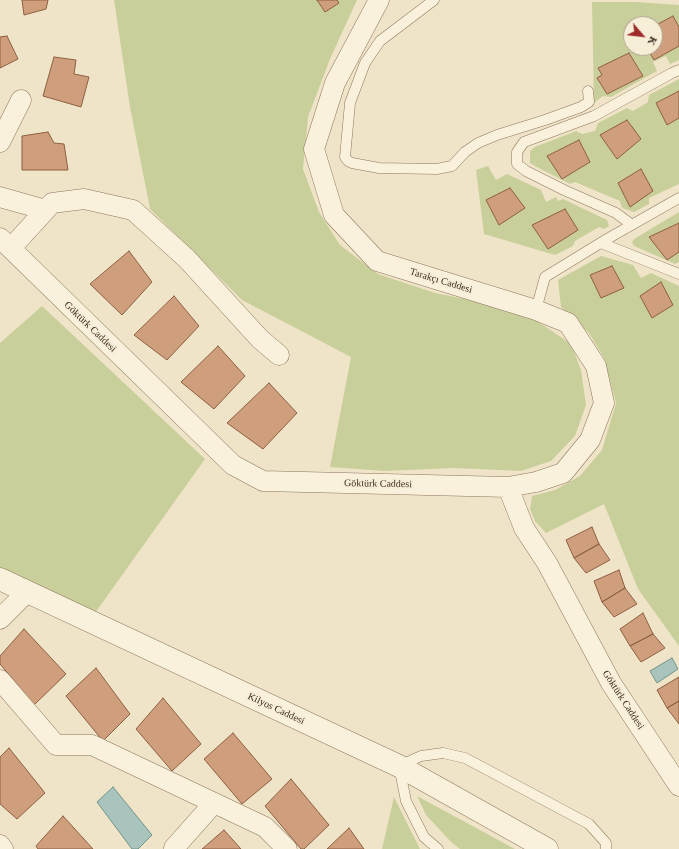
<!DOCTYPE html>
<meta charset="utf-8">
<style>
body{margin:0}
#map{position:relative;width:679px;height:849px;overflow:hidden;background:#f0e4c8;font-family:"Times New Roman",serif}
canvas{display:block}
.north{position:absolute;left:623px;top:16px;width:40px;height:40px;box-sizing:border-box;background:#f7eed8;border:1px solid #ada18e;border-radius:50%;rotate:118deg;font-size:11px;font-weight:700;line-height:16px;text-align:center;color:#3d2e20}
.north::after{content:'';display:block;margin:auto;width:14px;height:18px;background:#9e2a2b;clip-path:polygon(50% 0,100% 100%,50% 72%,0 100%)}
</style>
<div id="map">
<canvas width="679" height="849"></canvas>
<div class="north">K</div>
</div>
<script>
const c = document.querySelector('canvas').getContext('2d');
c.lineJoin = 'round';
function paint(path, color) {
  c.fillStyle = color;
  c.fill(path, 'evenodd');
}
function shape(rows) {
  const path = new Path2D();
  for (const r of rows) {
    path.moveTo(r[0], r[1]);
    for (let i = 2; i < r.length; i += 2) path.lineTo(r[i], r[i + 1]);
  }
  return path;
}
function strokePath(path, color, width, dash) {
  c.strokeStyle = color;
  c.lineWidth = width;
  c.lineCap = dash ? 'butt' : 'round';
  c.setLineDash(dash || []);
  c.stroke(path);
}
function drawText(font, color, halo, rows, align = 'center') {
  c.font = font + ' "Times New Roman",serif';
  c.lineWidth = 4;
  c.setLineDash([]);
  c.textBaseline = 'middle';
  c.strokeStyle = halo;
  c.fillStyle = color;
  for (const [text, x, y, turn = 0] of rows) {
    c.save();
    c.translate(x, y);
    c.rotate((+turn || 0) * Math.PI / 180);
    c.textAlign = isNaN(turn) ? turn : align;
    if (halo) c.strokeText(text, 0, 0);
    c.fillText(text, 0, 0);
    c.restore();
  }
}
paint(shape([
 [114,0,357,0,330,59,308,117,303,169,319,212,340,245,378,274,435,293,490,304,537,321,571,344,581,370,586,405,575,436,551,461,521,471,454,468,385,471,330,467,351,357,242,300,150,209,130,107],
 [592,2,636,2,679,5,679,60,670,64,666,56,653,62,657,71,611,97,603,96,594,103],
 [631,24,655,24,655,48,631,48],
 [679,79,679,184,649,198,649,204,634,212,622,208,620,201,575,182,570,184,535,166,530,163,530,151,535,147,576,131,582,134,595,131,598,123,627,108,633,111,648,102,649,95],
 [488,166,496,180,507,174,541,190,546,202,556,197,558,201,563,199,607,220,609,226,604,229,599,227,575,241,573,246,555,255,484,234,476,170],
 [679,212,679,262,675,264,634,246,632,242,634,239],
 [601,256,633,265,641,278,651,273,679,286,679,646,638,589,604,504,546,533,535,521,530,509,532,496,555,490,580,476,602,450,616,403,604,358,589,333,561,307,558,280],
 [42,306,205,459,95,613,0,568,0,343],
 [417,796,515,849,460,849,451,842,426,815],
 [394,797,420,849,382,849]
]), '#c9cf9b');
const water = shape([
 [672,658,678,669,657,683,650,671,672,658],
 [113,787,152,835,138,849,132,849,97,802,113,787]
]);
paint(water, '#a9c4bc');
strokePath(water, '#6f938a', 1);
const building = shape([
 [22,0,48,0,46,9,24,15,22,0],
 [317,0,337,0,339,3,325,12,317,0],
 [673,16,679,27,679,46,654,60,647,48,655,48,655,24,649,24,654,21,656,25,673,16],
 [7,36,18,59,0,68,0,37,7,36],
 [629,53,643,76,607,94,597,78,602,75,598,68,629,53],
 [54,57,76,60,74,74,89,77,81,107,43,96,54,57],
 [679,91,679,118,667,125,656,103,679,91],
 [627,120,641,139,617,159,600,135,627,120],
 [48,132,54,143,64,144,68,170,22,170,22,136,48,132],
 [579,140,590,162,562,179,547,156,579,140],
 [641,169,653,191,630,207,618,183,641,169],
 [510,188,525,208,499,225,486,200,510,188],
 [565,209,578,230,548,249,532,225,565,209],
 [679,223,679,252,667,260,649,237,679,223],
 [129,251,152,282,122,315,90,284,129,251],
 [612,266,624,288,601,298,590,275,612,266],
 [661,282,673,305,652,318,640,296,661,282],
 [174,296,199,326,167,360,134,335,174,296],
 [218,346,245,376,214,409,181,382,218,346],
 [269,383,297,413,263,449,227,423,269,383],
 [592,527,599,544,574,558,566,540,592,527],
 [599,544,610,560,586,573,574,558,599,544],
 [619,570,625,588,602,602,594,581,619,570],
 [625,588,637,604,614,617,602,602,625,588],
 [643,613,653,634,630,646,620,629,643,613],
 [24,629,66,674,34,705,0,664,0,656,24,629],
 [653,634,665,648,641,662,630,646,653,634],
 [96,668,130,714,103,741,66,696,96,668],
 [679,677,679,701,667,708,657,690,679,677],
 [163,698,201,744,172,771,136,729,163,698],
 [679,701,679,724,667,708,679,701],
 [233,733,272,779,242,804,204,759,233,733],
 [9,748,45,793,17,819,0,804,0,757,9,748],
 [291,779,329,825,304,849,301,849,265,806,291,779],
 [63,816,93,849,38,849,36,846,63,816],
 [349,828,364,849,327,849,349,828],
 [224,830,241,849,202,849,224,830]
]);
paint(building, '#cf9f7d');
strokePath(building, '#8d5f41', 1);
const service = shape([
 [434,0,380,41,365,63,350,103,345,157,348,161,352,163,379,168,437,169,452,166,465,152,478,143,497,135,545,120,581,107,589,102,588,91],
 [632,225,616,213,564,190,526,171,517,164,517,152,524,142,594,116,672,73,679,70],
 [601,243,679,274],
 [536,310,545,277,607,239,679,198],
 [438,849,424,837,406,801,399,766,421,756,443,753,465,758,589,824,606,843,606,849]
]);
const minor = shape([
 [0,142,21,100],
 [0,197,46,210],
 [0,238,233,465,263,481,508,487,536,482,563,473,590,440,604,403,596,366,568,323,536,310,377,261,334,215,314,149,335,83,379,0],
 [11,248,52,203,84,199,133,210,187,259,260,339,279,355],
 [508,487,524,528,547,563,611,683,679,786],
 [0,619,27,592],
 [0,680,56,745,92,745,265,827,287,849],
 [0,845,3,849],
 [175,849,174,848,214,803]
]);
const tertiary = shape([
 [0,579,399,766,547,849]
]);
strokePath(service, '#8d765c', 11);
strokePath(minor, '#8d765c', 21);
strokePath(tertiary, '#8d765c', 23);
strokePath(service, '#faf1dc', 10);
strokePath(minor, '#faf1dc', 20);
strokePath(tertiary, '#faf1dc', 22);
drawText('10px', '#3d2e20', '#f7eed8', [
 ["Tarakçı Caddesi",441,281,17],
 ["Göktürk Caddesi",90,327,44],
 ["Göktürk Caddesi",378,484,1],
 ["Göktürk Caddesi",623,700,57],
 ["Kilyos Caddesi",276,709,25]
]);
</script>
